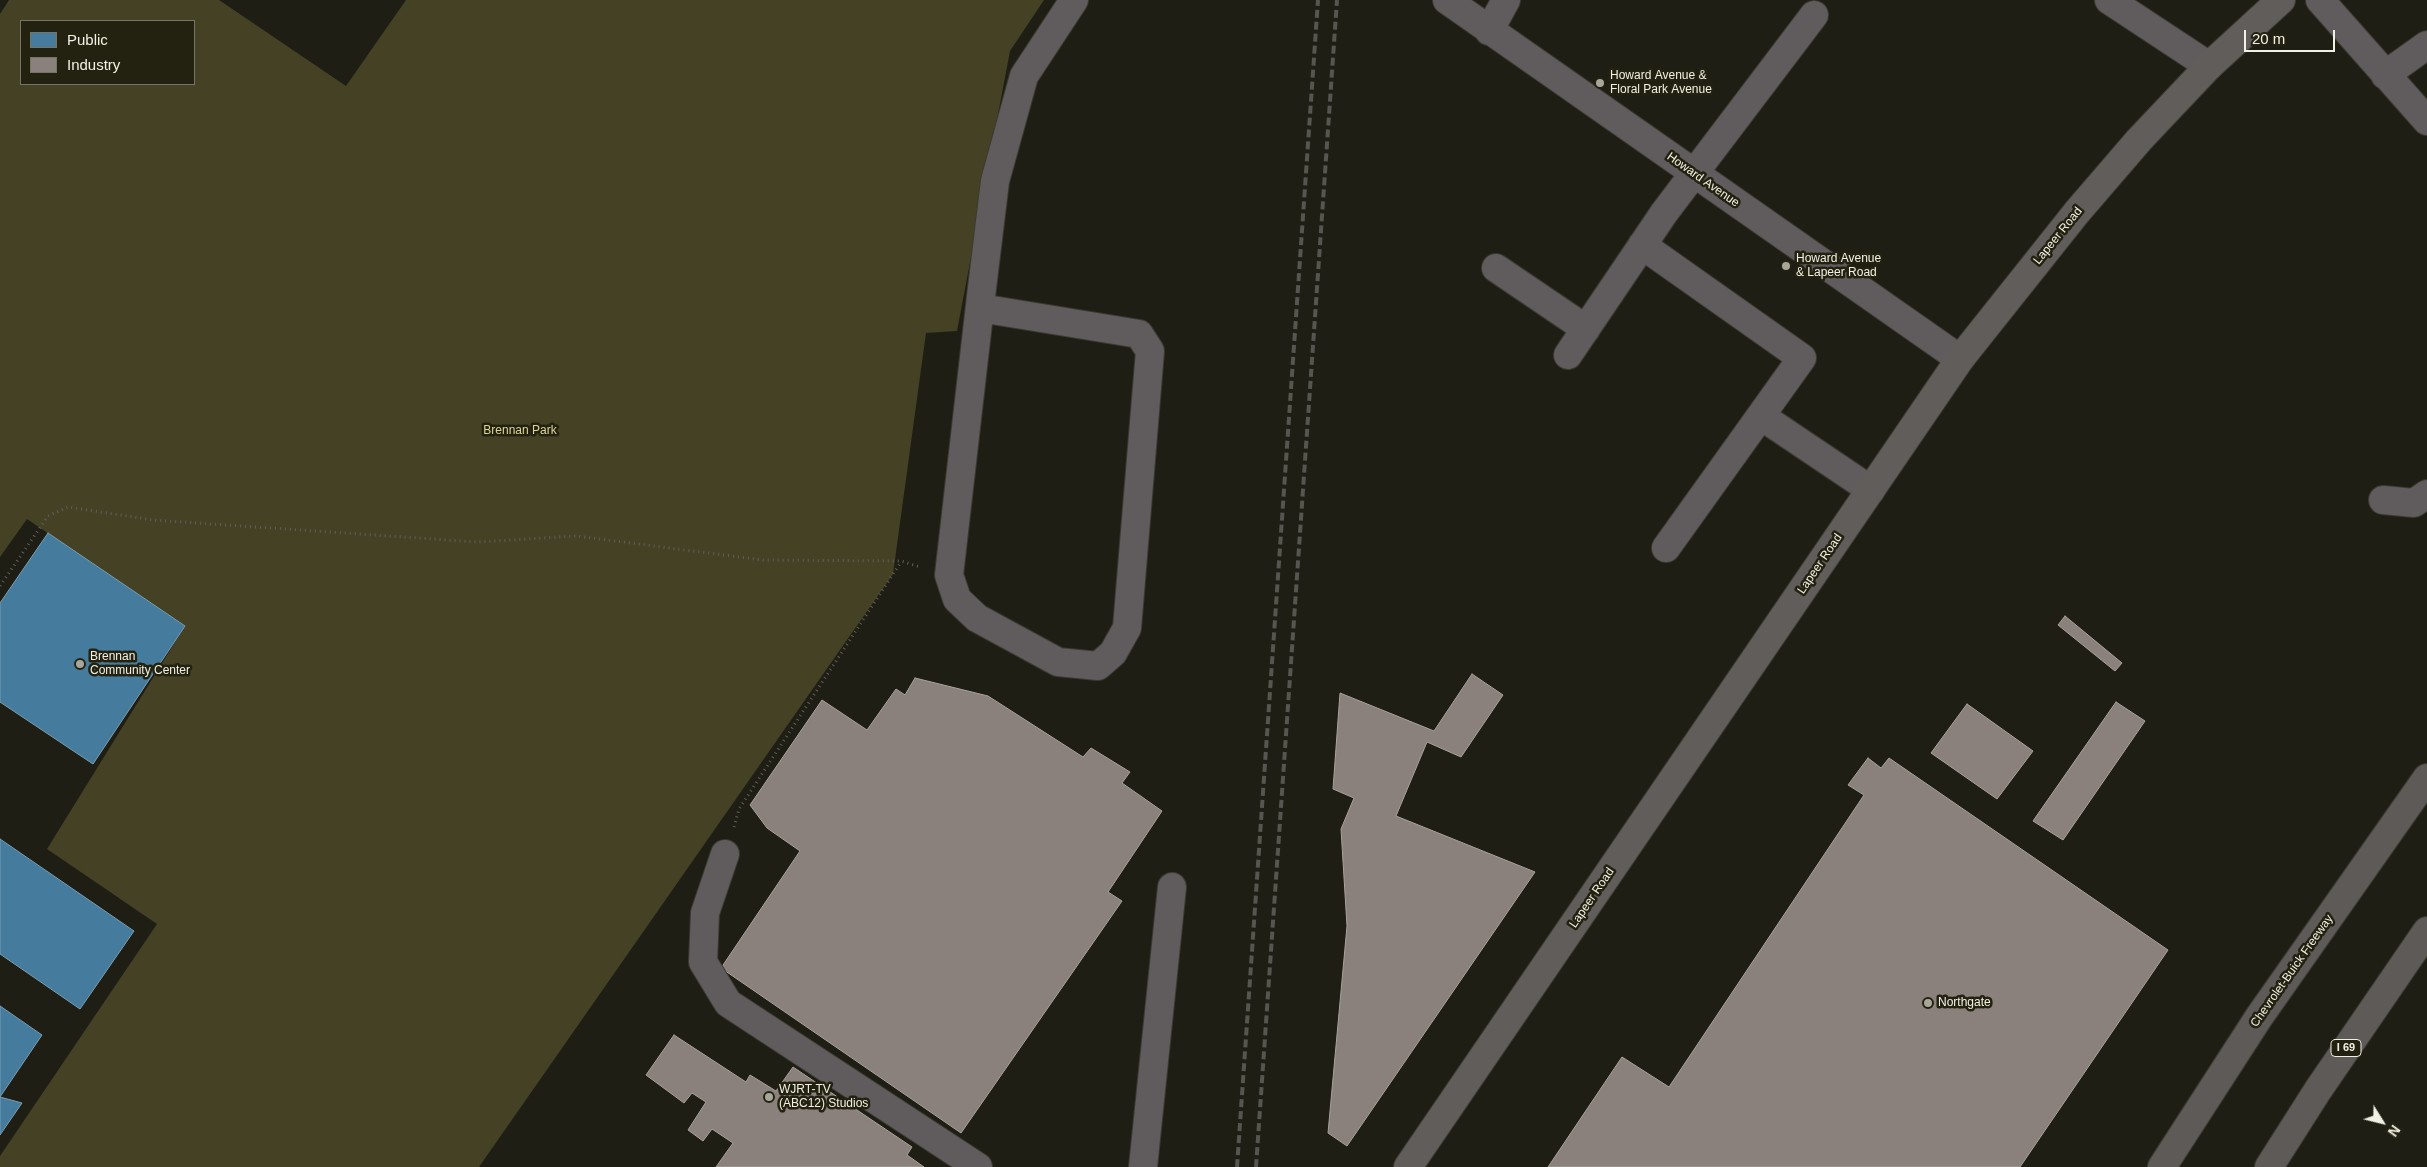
<!DOCTYPE html>
<style>
body{margin:0}
#map{position:relative;width:2427px;height:1167px;overflow:hidden;background:#1f1e14;font-family:Arial,sans-serif}
canvas{display:block}
.legend{position:absolute;left:20px;top:20px;width:175px;height:65px;box-sizing:border-box;background:#232110;border:1px solid #757465;margin:0;padding:6px 9px;list-style:none;font-size:15px;color:#f1f0e4}
.legend li{display:flex;align-items:center;gap:10px;height:25px}
.legend b{width:25px;border:1px solid #757465}
.north{position:absolute;left:2357px;top:1097px;width:50px;height:50px;-webkit-text-stroke:4px #232110;paint-order:stroke;rotate:126deg;font-size:14px;font-weight:700;line-height:20px;text-align:center;color:#f1f0e4}
.north::after{content:'';display:block;margin:auto;width:18px;height:22px;background:#f1f0e4;clip-path:polygon(50% 0,100% 100%,50% 72%,0 100%)}
.scale{position:absolute;left:2244px;top:30px;width:91px;height:22px;box-sizing:border-box;border:2px solid #f1f0e4;border-top:0;padding-left:6px;font-size:15px;line-height:18px;white-space:nowrap;color:#f1f0e4;-webkit-text-stroke:4px #232110;paint-order:stroke}
</style>
<div id="map">
<canvas width="2427" height="1167"></canvas>
<ul class="legend">
<li><b style="height:14px;background:#457b9d"></b>Public</li>
<li><b style="height:14px;background:#8a817c"></b>Industry</li>
</ul>
<div class="north">N</div>
<div class="scale">20 m</div>
</div>
<script>
const c = document.querySelector('canvas').getContext('2d');
c.lineJoin = 'round';
function paint(path, color) {
  c.fillStyle = color;
  c.fill(path, 'evenodd');
}
function shape(rows) {
  const path = new Path2D();
  for (const r of rows) {
    path.moveTo(r[0], r[1]);
    for (let i = 2; i < r.length; i += 2) path.lineTo(r[i], r[i + 1]);
  }
  return path;
}
function strokePath(path, color, width, dash) {
  c.strokeStyle = color;
  c.lineWidth = width;
  c.lineCap = dash ? 'butt' : 'round';
  c.setLineDash(dash || []);
  c.stroke(path);
}
function drawText(font, color, halo, rows, align = 'center') {
  c.font = font + ' Arial,sans-serif';
  c.lineWidth = 5;
  c.setLineDash([]);
  c.textBaseline = 'middle';
  c.strokeStyle = halo;
  c.fillStyle = color;
  for (const [text, x, y, turn = 0] of rows) {
    c.save();
    c.translate(x, y);
    c.rotate((+turn || 0) * Math.PI / 180);
    c.textAlign = isNaN(turn) ? turn : align;
    if (halo) c.strokeText(text, 0, 0);
    c.fillText(text, 0, 0);
    c.restore();
  }
}
paint(shape([
 [9,0,219,0,346,86,406,0,1044,0,1010,51,957,331,926,333,893,574,479,1167,0,1167,0,1156,157,924,47,849,185,626,27,519,0,557,0,14],
 [21,21,194,21,194,84,21,84]
]), '#454125');
const public = shape([
 [48,533,185,626,93,764,0,702,0,603,48,533],
 [0,839,134,931,80,1009,0,954,0,839],
 [0,1006,42,1035,0,1097,22,1103,0,1135,0,1006]
]);
paint(public, '#457b9d');
strokePath(public, '#799eb2', 1);
const industry = shape([
 [2065,616,2122,663,2115,671,2058,625,2065,616],
 [1472,674,1503,695,1461,757,1427,742,1396,816,1535,872,1347,1146,1328,1133,1347,926,1341,829,1354,798,1333,789,1340,693,1434,731,1472,674],
 [915,678,988,696,1083,757,1091,748,1130,772,1122,783,1162,811,1108,892,1122,901,961,1133,721,968,800,851,767,828,750,805,822,700,867,730,896,689,905,695,915,678],
 [2116,702,2145,721,2063,840,2033,821,2116,702],
 [1967,704,2033,751,1997,799,1931,753,1967,704],
 [1868,758,1881,768,1889,758,2168,950,2020,1167,1548,1167,1622,1057,1669,1087,1864,795,1848,785,1868,758],
 [674,1035,746,1082,750,1075,776,1091,793,1067,912,1147,907,1155,924,1167,716,1167,733,1143,712,1129,703,1141,688,1130,706,1102,692,1093,684,1103,646,1075,674,1035]
]);
paint(industry, '#8a817c');
strokePath(industry, '#a9a29b', 1);
const minor = shape([
 [1447,0,1960,359],
 [2109,0,2209,66],
 [2320,0,2427,121],
 [1489,31,1506,0],
 [2385,75,2427,45],
 [1642,245,1802,358,1666,548],
 [1496,268,1586,329],
 [980,308,1139,334,1150,351,1127,628,1113,653,1098,666,1058,662,977,618,957,599,949,575,982,288,995,181,1024,76,1074,0],
 [1568,355,1664,213,1814,15],
 [1761,416,1871,490],
 [2383,500,2414,503,2427,494],
 [725,854,705,913,703,962,728,1003,978,1167],
 [1143,1167,1172,887]
]);
const major = shape([
 [1408,1167,1960,359,2077,212,2139,140,2209,66,2281,0]
]);
const highway = shape([
 [2162,1167,2259,1017,2427,778],
 [2269,1167,2318,1090,2427,931]
]);
strokePath(minor, '#3c3b32', 30);
strokePath(major, '#3c3b32', 30);
strokePath(highway, '#3c3b32', 30);
strokePath(shape([
 [0,586,48,516,68,507,153,520,477,542,576,536,763,560,901,561,920,567],
 [734,827,739,809,901,562]
]), '#605e5c', 3, [1, 4]);
strokePath(minor, '#605c5e', 28);
strokePath(major, '#605d5b', 28);
strokePath(highway, '#5d5a58', 28);
strokePath(shape([
 [1237,1167,1318,0],
 [1256,1167,1337,0]
]), '#565550', 4, [8, 4]);
for (const [x, y, r, color] of [
 [1600,83,5,"#a8a69b"],
 [1786,266,5,"#a8a69b"],
 [80,664,5,"#a8a69b"],
 [1928,1003,5,"#a8a69b"],
 [769,1097,5,"#a8a69b"]
]) {
  const dot = new Path2D();
  dot.arc(x, y, r, 0, 2 * Math.PI);
  c.fillStyle = color;
  c.fill(dot);
  strokePath(dot, '#232110', 2);
}
for (const [x, y, w] of [
 [2346,1048,30]
]) {
  const box = new Path2D();
  box.roundRect(x - w / 2, y - 8.5, w, 17, 4);
  c.fillStyle = '#232110';
  c.fill(box);
  strokePath(box, '#f1f0e4', 1);
}
drawText('bold 11px', '#f1f0e4', null, [
 ["I 69",2346,1048]
]);
drawText('12px', '#f1f0e4', '#232110', [
 ["Howard Avenue &",1610,76],
 ["Floral Park Avenue",1610,90],
 ["Howard Avenue",1796,259],
 ["& Lapeer Road",1796,273],
 ["Brennan",90,657],
 ["Community Center",90,671],
 ["Northgate",1938,1003],
 ["WJRT-TV",779,1090],
 ["(ABC12) Studios",779,1104]
], 'left');
drawText('12px', '#f1f0e4', '#232110', [
 ["Howard Avenue",1703,180,35],
 ["Lapeer Road",2058,236,-51],
 ["Lapeer Road",1820,564,-56],
 ["Lapeer Road",1592,898,-56],
 ["Chevrolet-Buick Freeway",2292,971,-55]
]);
drawText('12px', '#dcd598', '#232110', [
 ["Brennan Park",520,431]
]);
</script>
